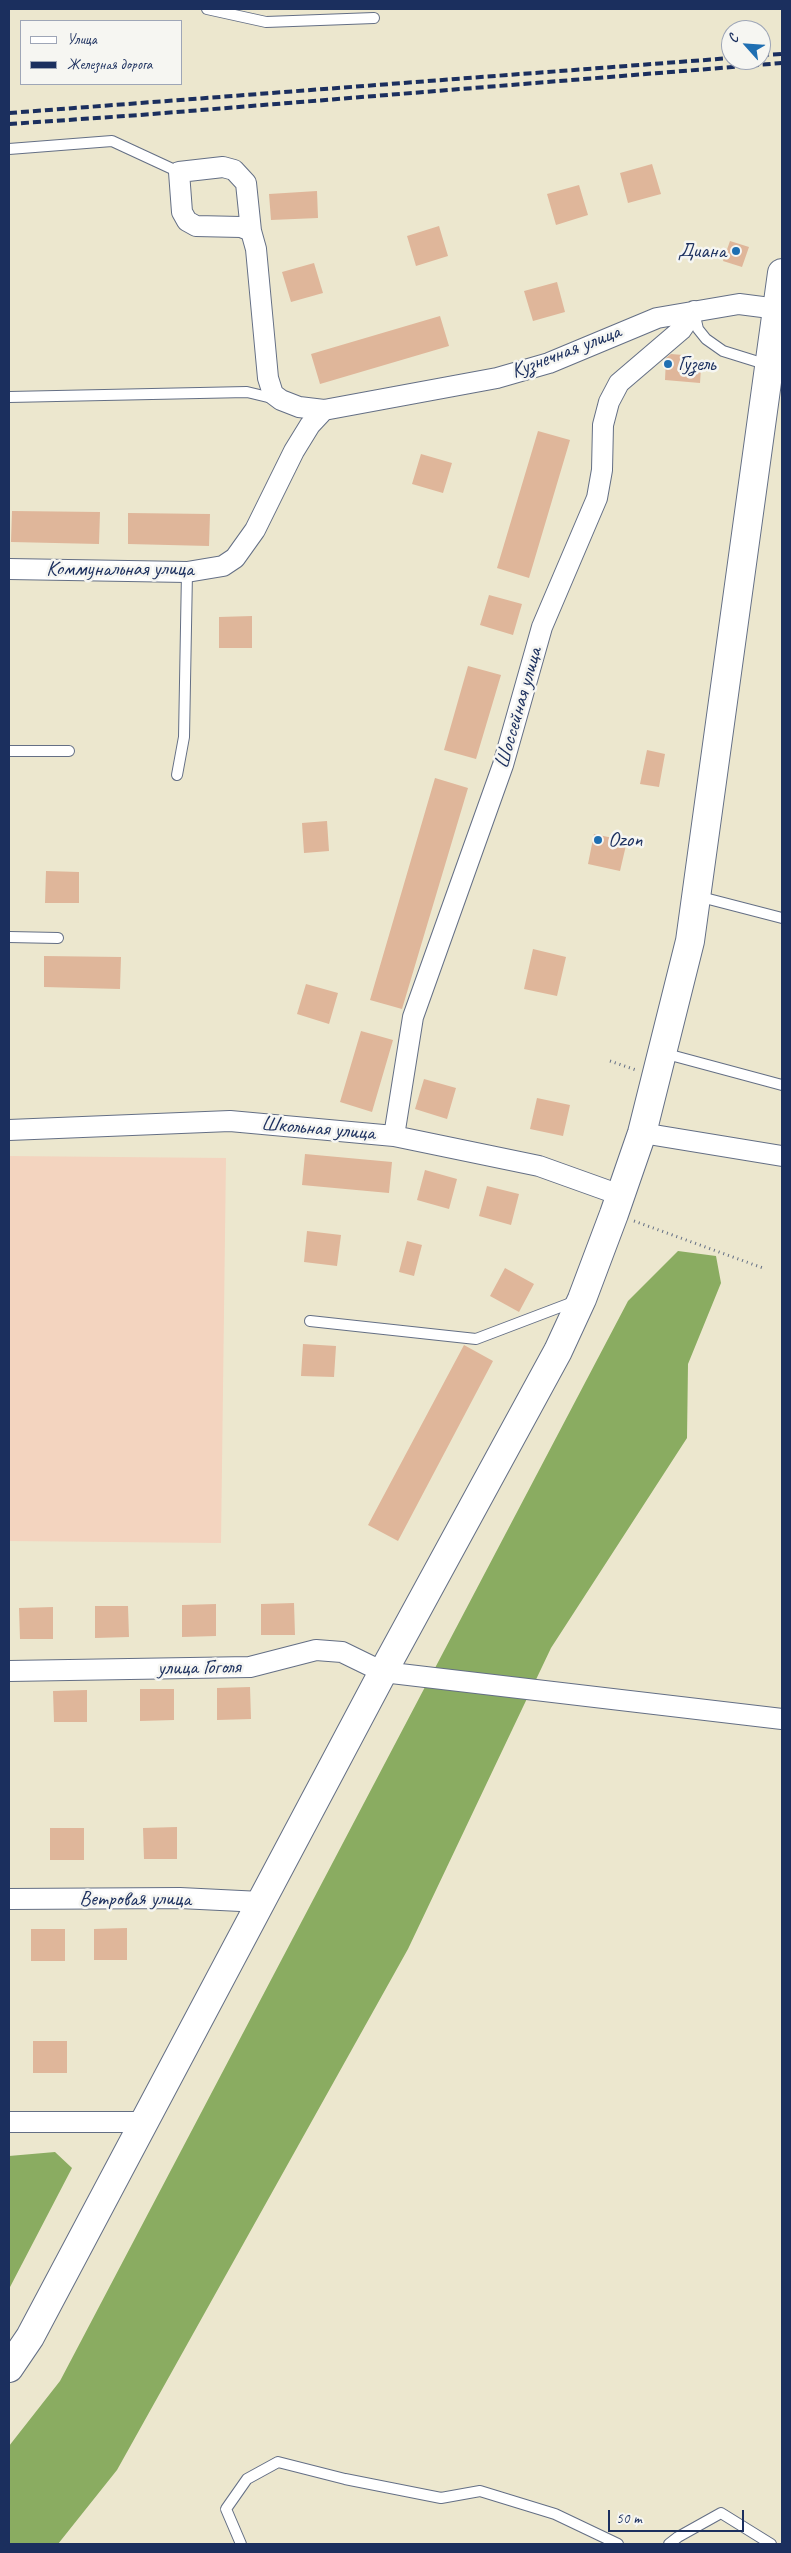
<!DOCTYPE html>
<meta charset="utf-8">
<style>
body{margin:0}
#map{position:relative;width:791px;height:2553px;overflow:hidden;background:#ece7ce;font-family:Caveat,sans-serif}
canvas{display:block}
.frame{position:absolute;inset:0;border:10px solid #1b2f5e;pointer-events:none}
.legend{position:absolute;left:20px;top:20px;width:162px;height:65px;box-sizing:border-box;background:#f6f6f2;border:1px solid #9ea6b7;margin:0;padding:6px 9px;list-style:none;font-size:15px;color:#1b2f5e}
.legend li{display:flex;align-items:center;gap:10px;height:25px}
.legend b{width:25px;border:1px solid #9ea6b7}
.north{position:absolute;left:721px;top:20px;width:50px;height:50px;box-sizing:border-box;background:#f6f6f2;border:1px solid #9ea6b7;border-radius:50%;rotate:296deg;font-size:14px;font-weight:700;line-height:20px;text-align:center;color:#1b2f5e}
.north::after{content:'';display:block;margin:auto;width:18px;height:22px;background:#1f6fb2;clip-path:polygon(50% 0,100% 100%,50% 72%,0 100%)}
.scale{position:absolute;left:608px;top:2510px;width:136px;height:22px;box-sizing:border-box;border:2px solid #1b2f5e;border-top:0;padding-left:6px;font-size:15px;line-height:18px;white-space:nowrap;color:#1b2f5e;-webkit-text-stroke:4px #f6f6f2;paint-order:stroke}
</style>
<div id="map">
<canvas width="791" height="2553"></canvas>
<div class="frame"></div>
<ul class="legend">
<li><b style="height:6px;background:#fff"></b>Улица</li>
<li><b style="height:6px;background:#1b2f5e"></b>Железная дорога</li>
</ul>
<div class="north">С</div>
<div class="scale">50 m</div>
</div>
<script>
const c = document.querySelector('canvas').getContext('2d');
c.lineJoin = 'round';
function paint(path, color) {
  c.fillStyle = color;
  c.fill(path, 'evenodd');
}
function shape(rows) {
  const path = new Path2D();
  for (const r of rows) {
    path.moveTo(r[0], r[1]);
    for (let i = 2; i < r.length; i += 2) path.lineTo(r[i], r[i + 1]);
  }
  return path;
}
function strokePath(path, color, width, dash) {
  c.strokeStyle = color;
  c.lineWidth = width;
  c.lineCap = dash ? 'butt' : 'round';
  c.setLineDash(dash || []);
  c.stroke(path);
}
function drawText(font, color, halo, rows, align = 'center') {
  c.font = font + ' Caveat,sans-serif';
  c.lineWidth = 5;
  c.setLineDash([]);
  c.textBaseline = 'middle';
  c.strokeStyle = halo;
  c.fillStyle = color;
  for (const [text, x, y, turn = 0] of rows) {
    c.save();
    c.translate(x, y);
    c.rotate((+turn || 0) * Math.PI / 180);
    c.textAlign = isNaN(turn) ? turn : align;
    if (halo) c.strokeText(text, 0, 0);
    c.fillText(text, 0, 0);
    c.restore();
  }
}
paint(shape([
 [9,1156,226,1158,221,1543,9,1541]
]), '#f3d4bf');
paint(shape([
 [678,1251,716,1256,721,1283,688,1364,687,1438,551,1648,408,1949,117,2470,58,2544,9,2544,9,2446,60,2381,628,1301],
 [55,2152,72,2168,9,2289,9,2156]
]), '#8aac61');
paint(shape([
 [652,164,661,194,628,203,620,173],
 [579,185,588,215,556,225,547,194],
 [317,191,318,218,271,220,269,194],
 [439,226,448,256,416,266,407,236],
 [730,241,749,247,742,267,723,261],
 [314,263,323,293,291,302,282,272],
 [557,282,565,312,533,321,524,291],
 [440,316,449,346,320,384,311,354],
 [671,354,683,355,682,366,701,367,700,383,665,380,666,358],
 [538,431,570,440,529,578,497,568],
 [421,454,452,463,443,493,412,484],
 [12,511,100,512,99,544,11,542],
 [128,513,210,514,209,546,128,544],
 [489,595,522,604,513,635,480,625],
 [252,616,252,648,219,648,219,617],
 [468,666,501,675,476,759,444,750],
 [647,750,665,754,659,787,640,784],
 [435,778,468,788,402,1009,370,1000],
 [327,821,329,851,304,853,302,823],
 [594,834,627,841,620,871,588,864],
 [46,871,79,872,79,903,45,903],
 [533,949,566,957,557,996,524,989],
 [44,956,121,957,120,989,44,987],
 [306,984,338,993,329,1024,297,1014],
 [361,1031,393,1040,372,1112,340,1102],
 [424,1079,456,1088,447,1119,415,1109],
 [537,1098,570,1105,563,1136,530,1129],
 [305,1154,392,1162,389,1193,302,1185],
 [425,1170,457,1179,449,1209,417,1200],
 [487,1186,519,1194,511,1225,479,1216],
 [307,1231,341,1235,337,1266,304,1262],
 [407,1241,422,1245,414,1276,399,1272],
 [505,1268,534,1284,519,1312,490,1296],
 [303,1344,336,1346,334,1377,301,1376],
 [464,1345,493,1361,398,1541,368,1525],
 [294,1603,295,1635,261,1635,261,1604],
 [216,1604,216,1636,182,1637,182,1605],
 [95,1606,128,1606,129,1637,95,1638],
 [53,1607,53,1639,20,1639,19,1608],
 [250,1687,251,1719,217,1720,217,1688],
 [140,1689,174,1689,174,1720,140,1721],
 [87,1690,87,1722,54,1722,53,1691],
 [177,1827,177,1859,144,1859,143,1828],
 [50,1828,84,1828,84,1860,50,1860],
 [127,1928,127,1960,94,1960,94,1929],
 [31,1929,65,1929,65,1961,31,1961],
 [33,2041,67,2041,67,2073,33,2073]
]), '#dfb69a');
const service = shape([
 [207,9,266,22,374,18],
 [9,149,112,141,179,172],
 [694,312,698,329,706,339,723,351,768,365],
 [9,397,247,392,276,399],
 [9,751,69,751],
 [177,775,184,737,187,572],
 [697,896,782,918],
 [9,937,58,938],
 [663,1053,782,1085],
 [310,1321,476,1339,576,1301],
 [241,2544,226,2509,247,2479,278,2462,345,2479,441,2498,480,2491,555,2514,618,2544],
 [669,2544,678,2537,721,2513,771,2544]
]);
const minor = shape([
 [251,231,241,227,196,226,187,221,182,212,179,172,223,167,234,170,246,183,251,231,256,249,268,378,273,394,281,400,299,407,324,410,497,378,549,363,657,318,739,304,778,309],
 [9,569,187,572,223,566,235,558,255,530,294,451,310,425,324,410],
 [9,1130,230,1121,394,1136,539,1166,620,1195],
 [642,1133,782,1156],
 [394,1136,413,1017,503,765,542,627,597,498,602,470,603,425,609,402,619,383,681,330,694,311],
 [9,1671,250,1667,316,1650,342,1652,383,1672,782,1719],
 [9,1899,180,1898,261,1902],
 [9,2122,144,2122]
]);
const secondary = shape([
 [9,2368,30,2337,383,1672,558,1351,582,1299,614,1214,642,1133,690,941,782,273]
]);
strokePath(service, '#646f85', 12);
strokePath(minor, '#646f85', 22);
strokePath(secondary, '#646f85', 30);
strokePath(shape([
 [610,1061,636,1070],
 [634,1221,763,1268]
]), '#646f85', 3, [1, 4]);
strokePath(service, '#fff', 10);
strokePath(minor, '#fff', 20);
strokePath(secondary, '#fff', 28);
strokePath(shape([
 [761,55,782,54],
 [9,113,731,58],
 [9,124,140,115,782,63]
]), '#1b2f5e', 4, [8, 4]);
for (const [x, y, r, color] of [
 [736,251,5,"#1f6fb2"],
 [668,364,5,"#1f6fb2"],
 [598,840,5,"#1f6fb2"]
]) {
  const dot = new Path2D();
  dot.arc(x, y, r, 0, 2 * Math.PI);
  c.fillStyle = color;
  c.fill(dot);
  strokePath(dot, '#f6f6f2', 2);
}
drawText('21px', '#1b2f5e', '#f6f6f2', [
 ["Диана",726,251,"right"],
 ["Гузель",678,364],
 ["Ozon",608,840]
], 'left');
drawText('21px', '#1b2f5e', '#f6f6f2', [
 ["Кузнечная улица",566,352,-21],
 ["Коммунальная улица",120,569],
 ["Шоссейная улица",519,708,-74],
 ["Школьная улица",318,1129,5],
 ["улица Гоголя",199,1668,-1],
 ["Ветровая улица",135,1899]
]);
</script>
